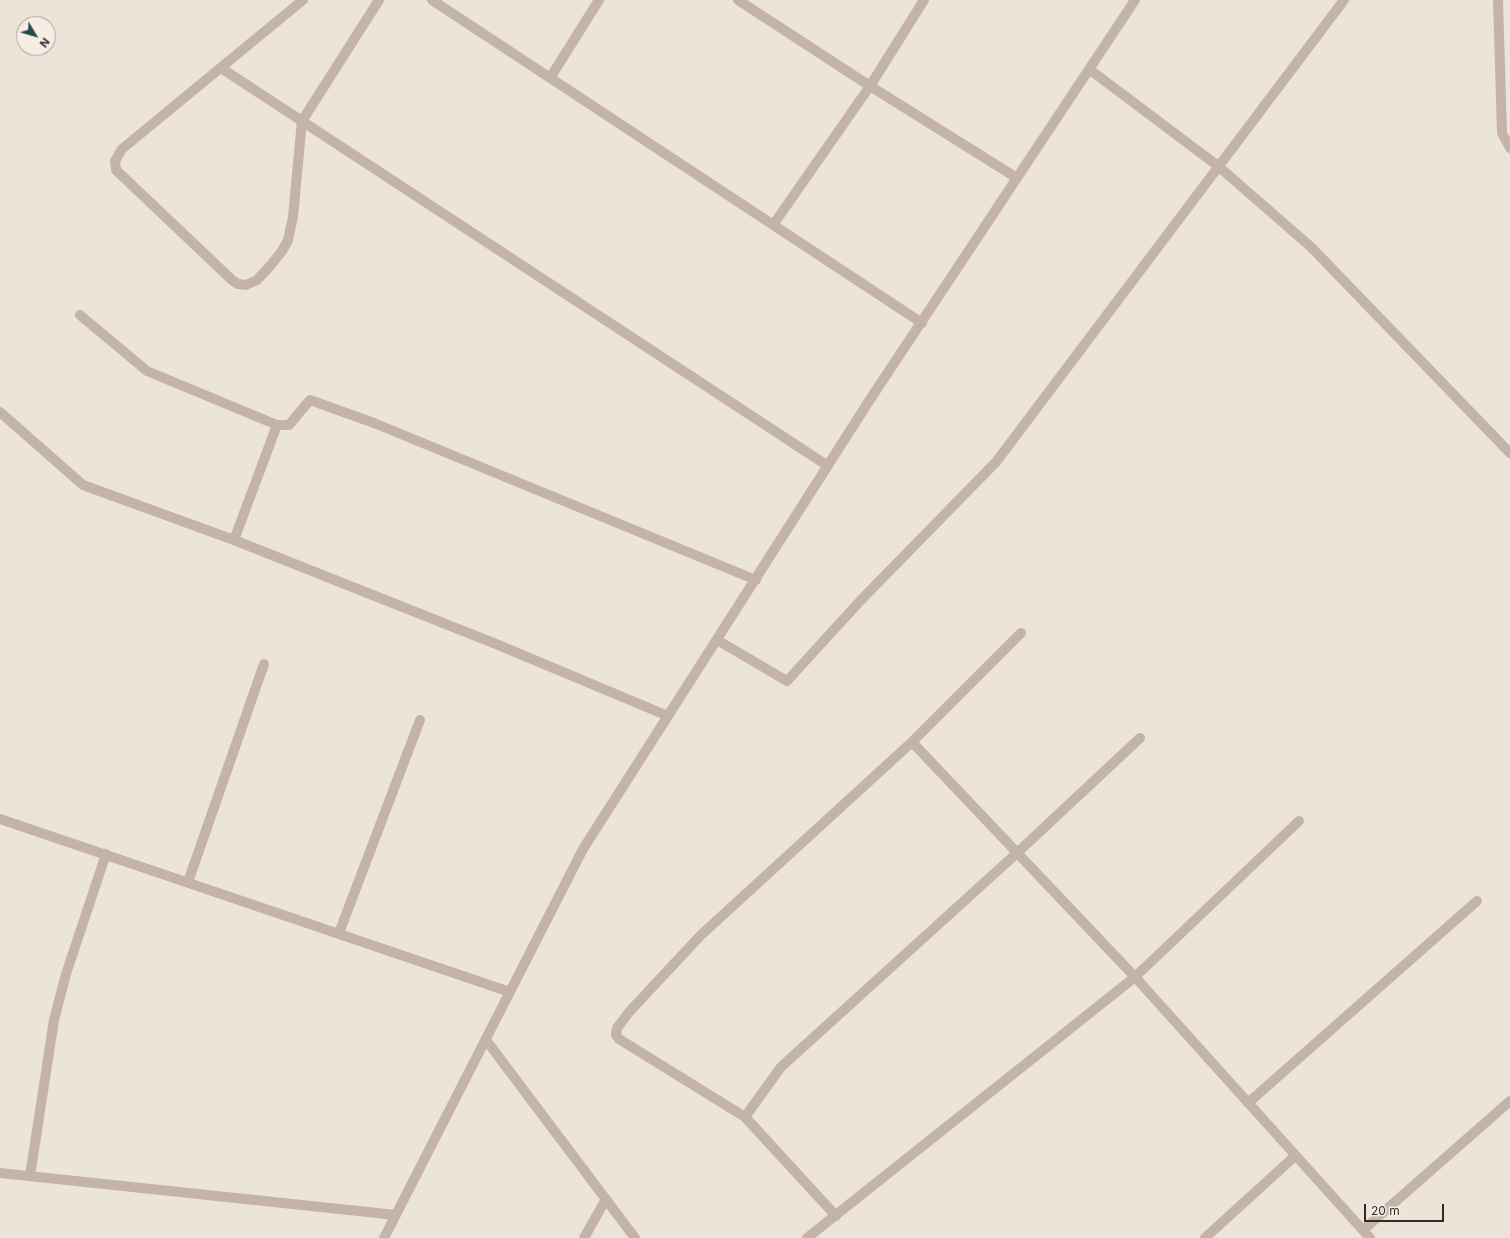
<!DOCTYPE html>
<style>
body{margin:0}
#map{position:relative;width:1510px;height:1238px;overflow:hidden;background:#ede4d9;font-family:Inter,sans-serif}
canvas{display:block}
.north{position:absolute;left:16px;top:16px;width:40px;height:40px;box-sizing:border-box;background:#f6eee5;border:1px solid #a7a099;border-radius:50%;rotate:128deg;font-size:11px;font-weight:700;line-height:16px;text-align:center;color:#312a26}
.north::after{content:'';display:block;margin:auto;width:14px;height:18px;background:#214a4d;clip-path:polygon(50% 0,100% 100%,50% 72%,0 100%)}
.scale{position:absolute;left:1364px;top:1204px;width:80px;height:18px;box-sizing:border-box;border:2px solid #312a26;border-top:0;padding-left:5px;font-size:12px;line-height:14px;white-space:nowrap;color:#312a26;-webkit-text-stroke:3px #f6eee5;paint-order:stroke}
</style>
<div id="map">
<canvas width="1510" height="1238"></canvas>
<div class="north">N</div>
<div class="scale">20 m</div>
</div>
<script>
const c = document.querySelector('canvas').getContext('2d');
c.lineJoin = 'round';
function shape(rows) {
  const path = new Path2D();
  for (const r of rows) {
    path.moveTo(r[0], r[1]);
    for (let i = 2; i < r.length; i += 2) path.lineTo(r[i], r[i + 1]);
  }
  return path;
}
function strokePath(path, color, width, dash) {
  c.strokeStyle = color;
  c.lineWidth = width;
  c.lineCap = dash ? 'butt' : 'round';
  c.setLineDash(dash || []);
  c.stroke(path);
}
strokePath(shape([
 [303,0,122,149,115,161,116,170,232,280,238,284,246,285,257,280,271,265,282,251,288,240,293,217,302,121,379,0],
 [432,0,922,323],
 [738,0,870,86,1017,178],
 [1498,0,1502,133,1510,148],
 [221,68,828,466],
 [1089,69,1218,166,1311,247,1510,453],
 [550,78,599,0],
 [773,225,870,86,924,0],
 [80,315,147,371,277,425,289,425,310,400,374,423,756,580],
 [0,412,83,485,234,540,496,644,668,716],
 [234,540,277,425],
 [717,640,787,681,861,600,996,462,1344,0],
 [912,742,1135,977,1370,1238],
 [0,819,510,992],
 [188,882,264,664],
 [339,933,420,720],
 [486,1040,635,1238],
 [1248,1103,1477,901],
 [745,1117,619,1039,616,1035,617,1028,630,1011,701,935,912,742,1021,633],
 [0,1173,396,1215],
 [30,1176,54,1020,66,974,106,854],
 [836,1216,745,1117,781,1067,1017,853,1140,738],
 [1363,1230,1510,1101],
 [384,1238,583,849,869,401,1135,0],
 [584,1238,606,1199],
 [807,1238,1135,977,1299,821],
 [1205,1238,1295,1156]
]), '#c4b4a7', 10);
</script>
